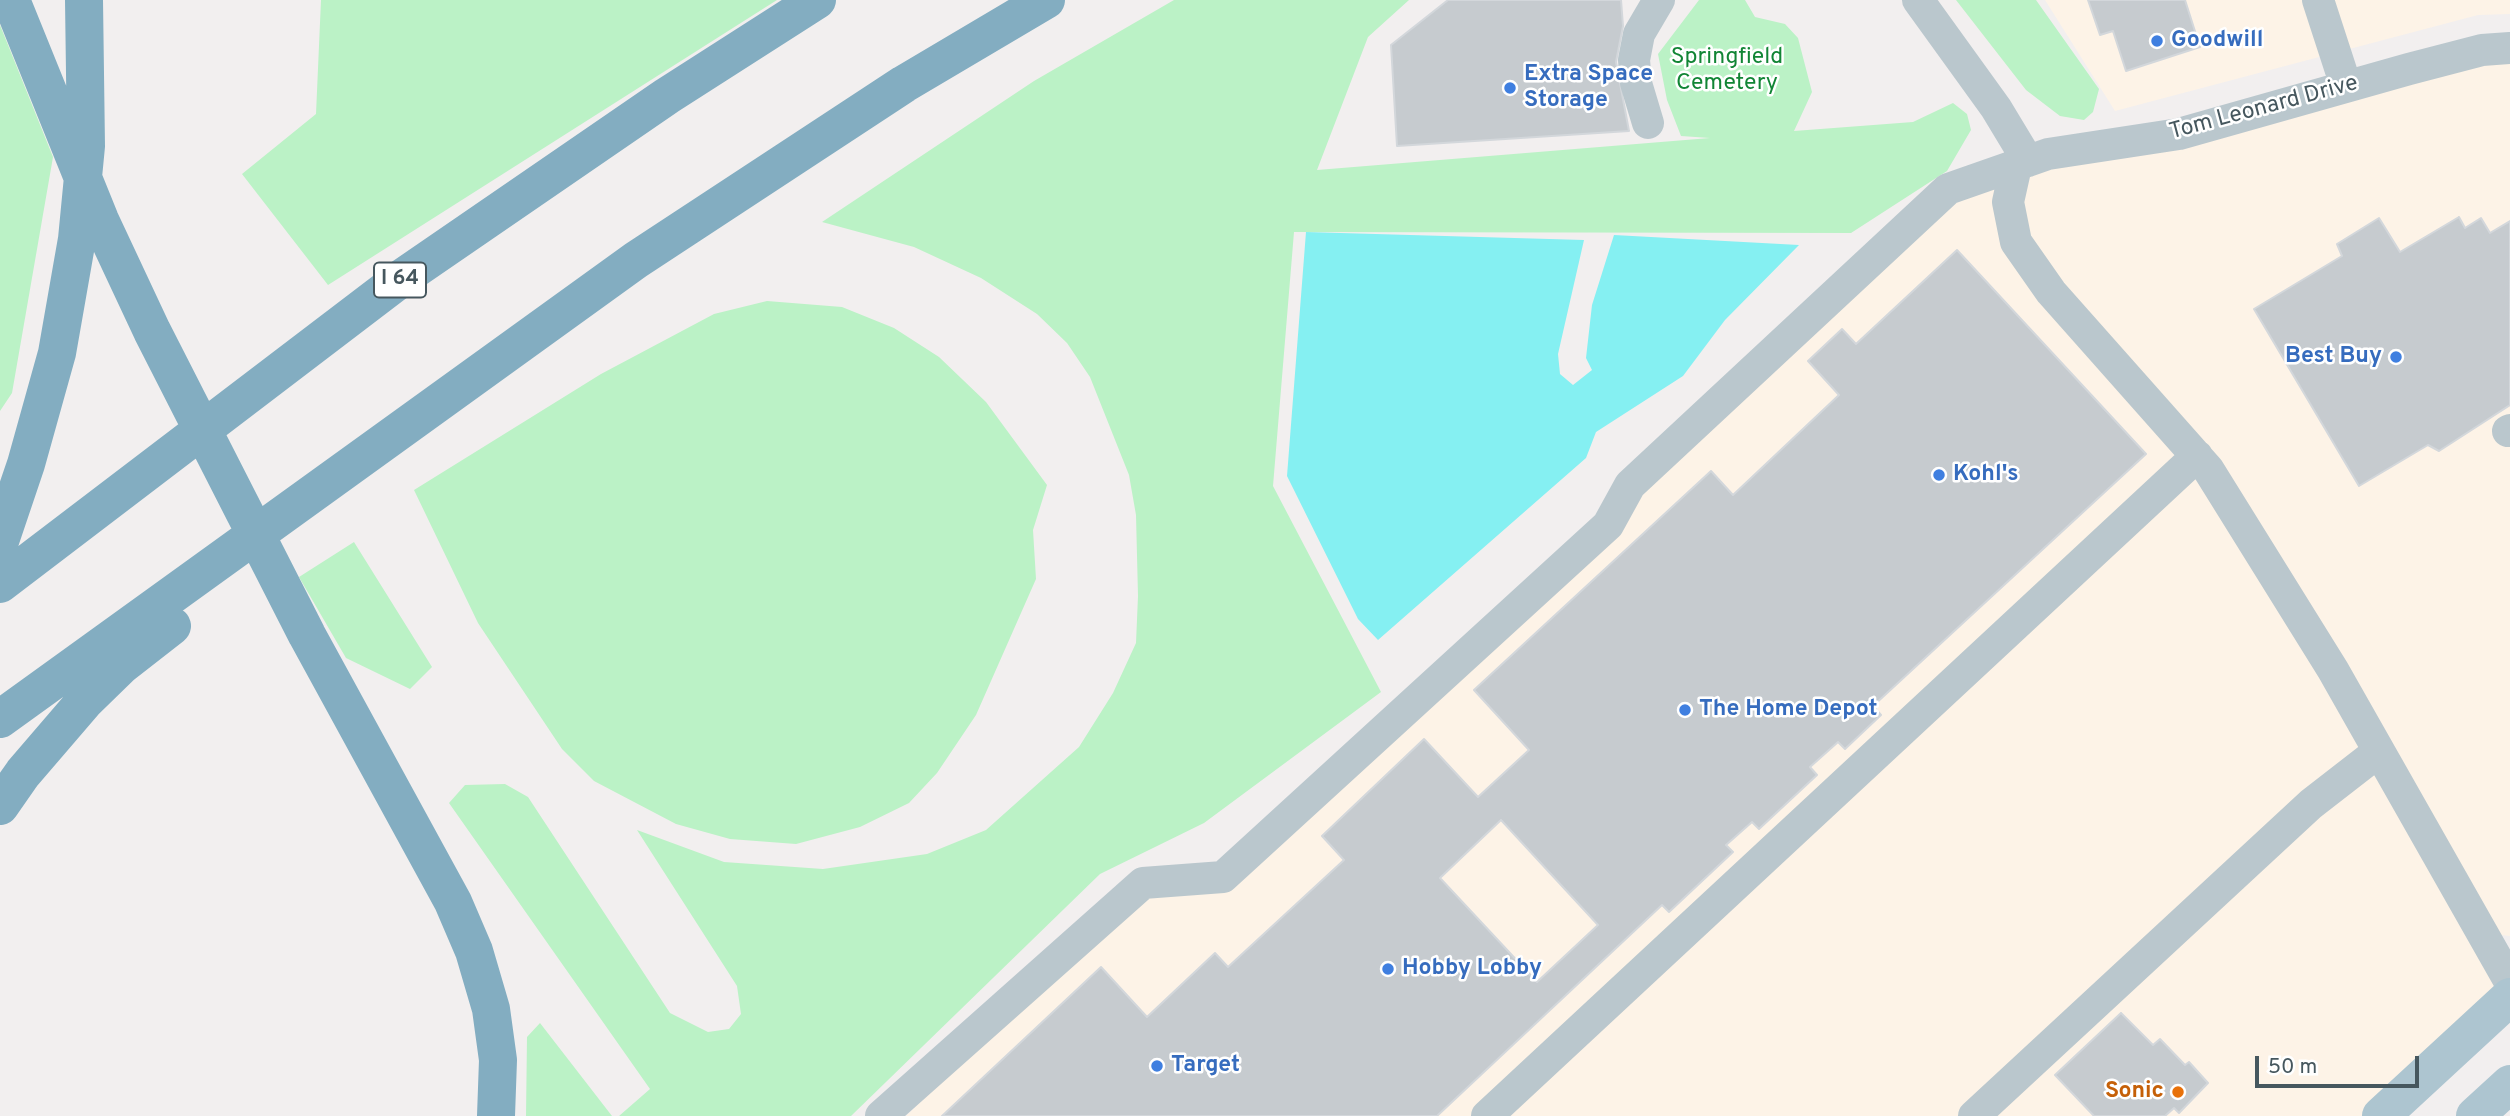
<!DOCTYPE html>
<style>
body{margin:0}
#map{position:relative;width:2510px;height:1116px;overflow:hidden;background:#f2efef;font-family:Overpass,sans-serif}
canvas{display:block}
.scale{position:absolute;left:2255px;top:1056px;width:164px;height:32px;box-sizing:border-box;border:4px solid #46575e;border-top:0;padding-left:9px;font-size:21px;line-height:24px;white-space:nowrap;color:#46575e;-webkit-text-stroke:5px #fff;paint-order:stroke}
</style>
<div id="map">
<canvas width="2510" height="1116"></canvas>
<div class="scale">50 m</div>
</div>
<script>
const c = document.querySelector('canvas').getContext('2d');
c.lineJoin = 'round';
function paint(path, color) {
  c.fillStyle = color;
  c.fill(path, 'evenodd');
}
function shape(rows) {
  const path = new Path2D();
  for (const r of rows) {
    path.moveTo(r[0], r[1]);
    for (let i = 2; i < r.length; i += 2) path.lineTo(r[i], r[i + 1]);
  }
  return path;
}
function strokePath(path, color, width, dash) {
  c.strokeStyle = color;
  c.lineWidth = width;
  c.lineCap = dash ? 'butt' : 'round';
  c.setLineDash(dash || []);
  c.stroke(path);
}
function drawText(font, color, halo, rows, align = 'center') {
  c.font = font + ' Overpass,sans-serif';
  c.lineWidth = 5;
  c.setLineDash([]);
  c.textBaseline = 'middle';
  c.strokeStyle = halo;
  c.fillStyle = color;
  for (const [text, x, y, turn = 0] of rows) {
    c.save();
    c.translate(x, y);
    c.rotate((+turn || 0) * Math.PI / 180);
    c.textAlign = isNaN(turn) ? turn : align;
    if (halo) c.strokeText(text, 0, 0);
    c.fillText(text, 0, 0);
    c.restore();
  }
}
paint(shape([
 [2045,0,2510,0,2510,14,2478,15,2115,111],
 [2510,48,2510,936,2501,935,2510,982,2381,1116,906,1116,1143,883,1223,877,1948,189]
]), '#fdf3e7');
paint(shape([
 [321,0,777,0,328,285,242,174,316,114],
 [1174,0,1409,0,1368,37,1317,170,1710,138,1681,136,1667,100,1658,54,1699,0,1745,0,1755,17,1785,24,1798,38,1812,92,1794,131,1913,122,1953,103,1967,114,1971,130,1947,171,1851,233,1294,232,1273,486,1381,692,1204,823,1100,874,851,1116,619,1116,650,1089,449,803,465,785,505,784,528,797,670,1013,708,1032,729,1029,741,1014,737,986,637,830,724,862,823,869,927,854,986,830,1079,747,1113,693,1136,643,1138,596,1136,515,1129,475,1090,377,1067,343,1037,314,981,278,914,247,822,222,1034,81],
 [1956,0,2036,0,2099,89,2093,112,2084,120,2060,116,2026,90],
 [0,25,53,157,12,393,0,411],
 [767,301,842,307,894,328,939,357,986,402,1047,485,1033,530,1036,579,976,715,937,773,909,803,860,827,796,844,730,839,676,824,594,781,562,749,478,623,414,490,601,374,714,314],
 [354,542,432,667,410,689,346,658,299,577],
 [540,1023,612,1116,526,1116,527,1037]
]), '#bbf2c6');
paint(shape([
 [1306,232,1584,240,1558,354,1560,374,1573,385,1592,370,1586,358,1592,305,1614,235,1799,245,1725,320,1683,376,1596,432,1586,458,1378,640,1358,619,1287,476]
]), '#85f0f2');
const building = shape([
 [1448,0,1621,0,1623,26,1616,62,1629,131,1397,146,1391,45,1448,0],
 [2088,0,2185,0,2200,47,2126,71,2113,31,2100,35,2088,0],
 [2459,217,2465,228,2481,218,2490,233,2510,221,2510,405,2439,451,2428,445,2359,486,2254,309,2342,256,2337,244,2379,218,2400,252,2459,217],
 [1957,250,2146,454,1873,706,1881,715,1845,749,1838,742,1810,767,1817,775,1759,829,1752,822,1726,845,1733,852,1669,912,1662,905,1437,1116,942,1116,1101,967,1147,1017,1215,953,1228,967,1344,860,1322,836,1424,739,1478,797,1529,750,1474,690,1711,471,1733,495,1839,395,1808,361,1842,329,1856,344,1957,250],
 [1501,820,1598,925,1537,982,1440,878,1501,820],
 [2121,1013,2153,1045,2160,1039,2185,1065,2189,1062,2208,1083,2179,1113,2174,1108,2165,1116,2094,1116,2055,1075,2121,1013]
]);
paint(building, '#c6cbcf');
strokePath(building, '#d3d7db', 2);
strokePath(shape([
 [1918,0,1996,108,2028,161],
 [2318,0,2346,86],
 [1648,123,1636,83,1634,60,1639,34,1659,0],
 [2016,166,2008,202,2016,242,2051,292,2208,469,2333,670,2510,982],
 [2508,431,2510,430],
 [881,1116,1143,883,1223,877,1608,525,1630,485,1948,189,2048,154,2179,134,2409,69,2482,50,2510,48],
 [1487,1116,2197,456],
 [1974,1116,2311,804,2378,752]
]), '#bac7cd', 32);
strokePath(shape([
 [2381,1116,2510,997],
 [2475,1116,2510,1084]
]), '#adc5d0', 38);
strokePath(shape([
 [11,0,100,220,152,331,307,635,453,902,474,951,491,1009,498,1060,496,1116],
 [0,541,26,464,57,353,77,239,86,146,84,0],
 [0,584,399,280,667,96,817,0],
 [0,719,636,260,904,84,1046,0],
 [0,806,23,773,84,702,122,665,172,626]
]), '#83adc1', 38);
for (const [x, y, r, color] of [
 [2157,41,7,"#3f7fe0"],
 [1510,88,7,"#3f7fe0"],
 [2396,357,7,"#3f7fe0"],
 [1939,475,7,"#3f7fe0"],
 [1685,710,7,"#3f7fe0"],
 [1388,969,7,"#3f7fe0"],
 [1157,1066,7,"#3f7fe0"],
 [2178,1092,7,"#e8710a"]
]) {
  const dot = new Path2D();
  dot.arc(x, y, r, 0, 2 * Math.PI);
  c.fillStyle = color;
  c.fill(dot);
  strokePath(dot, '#fff', 2.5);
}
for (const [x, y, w] of [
 [400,280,52]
]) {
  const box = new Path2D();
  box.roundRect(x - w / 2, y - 17.5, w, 35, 5);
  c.fillStyle = '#fff';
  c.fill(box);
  strokePath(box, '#46575e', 2);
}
drawText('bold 21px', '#46575e', null, [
 ["I 64",400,280]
]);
drawText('bold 23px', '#366cbe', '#fff', [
 ["Goodwill",2171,41],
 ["Extra Space",1524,75],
 ["Storage",1524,101],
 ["Best Buy",2382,357,"right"],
 ["Kohl's",1953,475],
 ["The Home Depot",1699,710],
 ["Hobby Lobby",1402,969],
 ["Target",1171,1066]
], 'left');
drawText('23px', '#118535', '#fff', [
 ["Springfield",1727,58],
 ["Cemetery",1727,84]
]);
drawText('23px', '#46575e', '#fff', [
 ["Tom Leonard Drive",2264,109,-15]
]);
drawText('bold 23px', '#c56008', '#fff', [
 ["Sonic",2164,1092]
], 'right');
</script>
